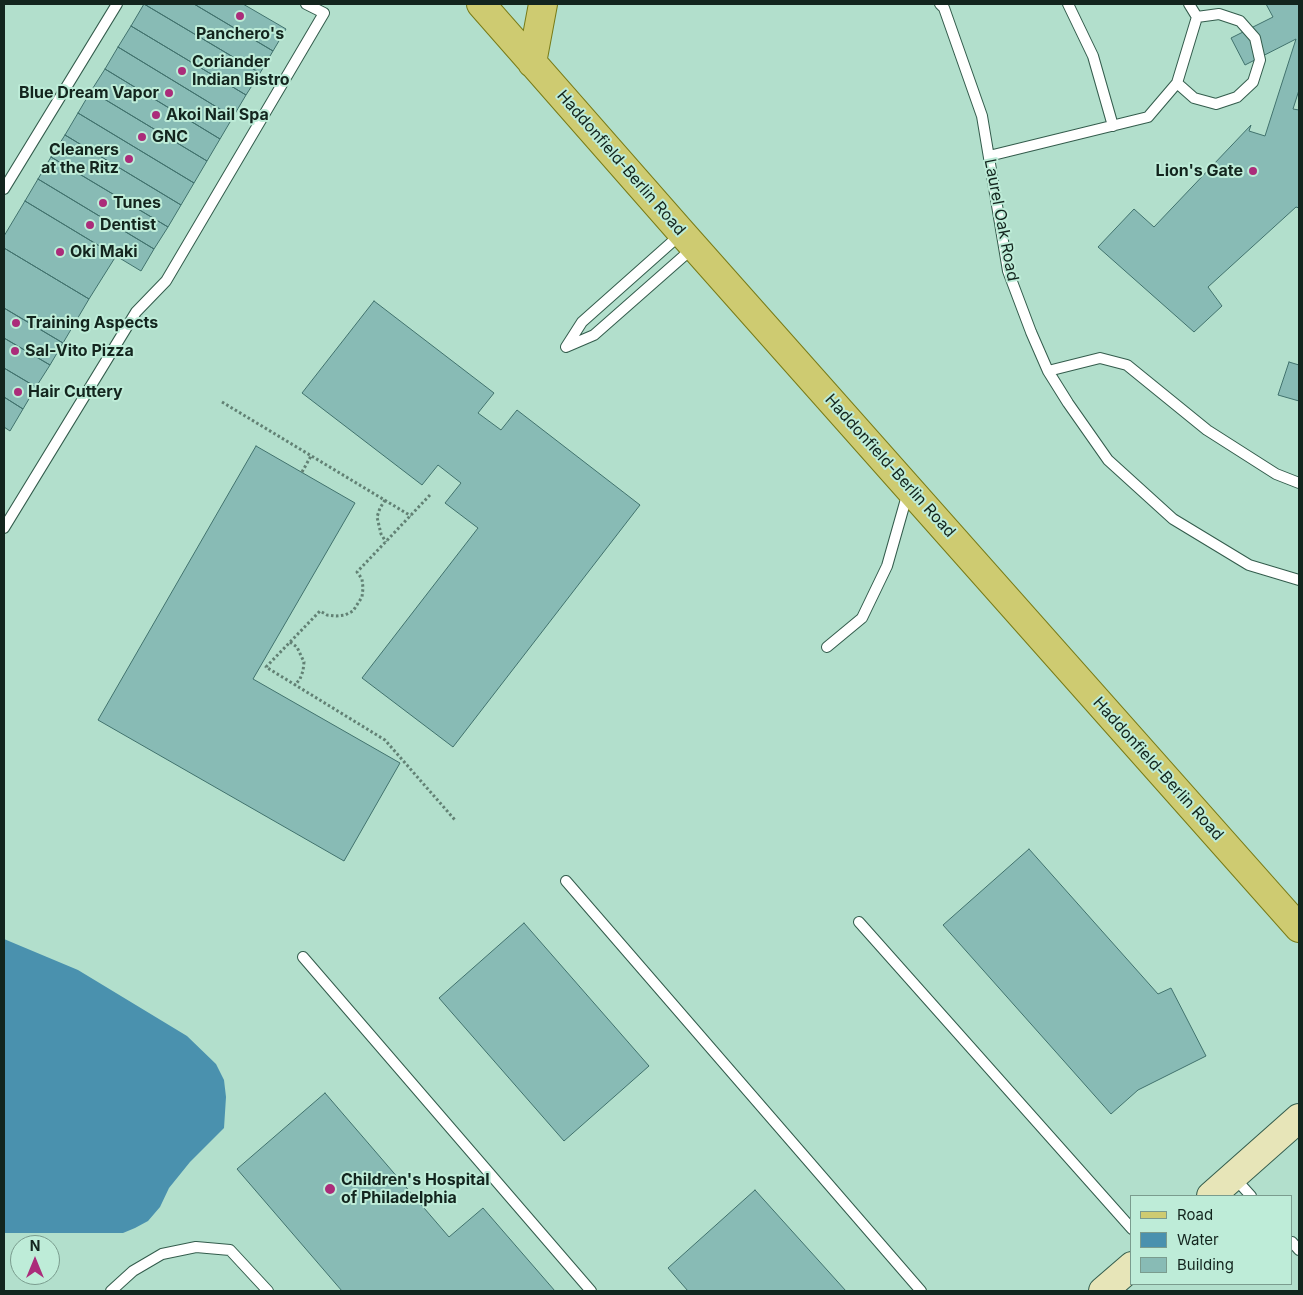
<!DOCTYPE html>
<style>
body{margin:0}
#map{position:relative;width:1303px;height:1295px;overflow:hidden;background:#b2dfcc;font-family:Inter,sans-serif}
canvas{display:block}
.frame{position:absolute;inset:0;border:5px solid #13251e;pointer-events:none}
.legend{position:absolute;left:1130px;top:1195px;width:162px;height:90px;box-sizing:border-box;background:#beecd8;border:1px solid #7a9c8e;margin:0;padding:6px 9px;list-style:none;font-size:15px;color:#13251e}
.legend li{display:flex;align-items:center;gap:10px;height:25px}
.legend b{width:25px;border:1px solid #7a9c8e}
.north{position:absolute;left:10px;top:1235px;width:50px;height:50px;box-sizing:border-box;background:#beecd8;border:1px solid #7a9c8e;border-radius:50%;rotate:0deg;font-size:14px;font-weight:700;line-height:20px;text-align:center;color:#13251e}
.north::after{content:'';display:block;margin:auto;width:18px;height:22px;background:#ab2c7a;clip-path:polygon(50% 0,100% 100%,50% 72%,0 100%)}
</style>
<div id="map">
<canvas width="1303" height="1295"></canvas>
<div class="frame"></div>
<ul class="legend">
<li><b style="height:6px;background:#cecb71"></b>Road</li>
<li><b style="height:14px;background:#4a91ae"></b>Water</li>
<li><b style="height:14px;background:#88bbb5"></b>Building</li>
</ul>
<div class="north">N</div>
</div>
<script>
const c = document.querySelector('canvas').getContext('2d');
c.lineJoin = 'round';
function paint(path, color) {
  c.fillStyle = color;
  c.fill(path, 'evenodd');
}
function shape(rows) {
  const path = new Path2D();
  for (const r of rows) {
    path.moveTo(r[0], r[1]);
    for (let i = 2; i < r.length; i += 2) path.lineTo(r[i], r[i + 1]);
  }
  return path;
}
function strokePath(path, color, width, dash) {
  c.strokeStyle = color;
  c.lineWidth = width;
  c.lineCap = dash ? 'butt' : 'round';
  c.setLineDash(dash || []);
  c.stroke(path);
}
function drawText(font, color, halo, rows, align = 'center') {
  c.font = font + ' Inter,sans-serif';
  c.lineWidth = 4;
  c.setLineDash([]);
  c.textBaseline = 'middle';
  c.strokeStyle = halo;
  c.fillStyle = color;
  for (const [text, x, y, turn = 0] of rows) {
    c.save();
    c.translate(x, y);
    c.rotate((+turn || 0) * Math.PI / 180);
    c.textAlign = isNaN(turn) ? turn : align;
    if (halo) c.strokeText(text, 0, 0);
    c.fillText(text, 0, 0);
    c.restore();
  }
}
paint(shape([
 [4,939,78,970,187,1036,216,1064,224,1080,226,1097,224,1128,190,1162,169,1188,160,1207,148,1221,135,1228,123,1233,4,1233]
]), '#4a91ae');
const building = shape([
 [144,4,194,4,273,51,260,73,144,4],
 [144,4,260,73,246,95,131,26,144,4],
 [194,4,243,4,286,29,273,51,194,4],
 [1266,4,1299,4,1299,90,1293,109,1299,110,1299,208,1296,207,1208,287,1222,306,1194,332,1098,247,1134,209,1154,227,1251,125,1249,131,1265,136,1296,39,1245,65,1231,38,1273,17,1266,4],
 [131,26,246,95,233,117,118,47,131,26],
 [118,47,233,117,220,139,105,69,118,47],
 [105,69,220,139,207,161,91,91,105,69],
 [91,91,207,161,194,183,78,113,91,91],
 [78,113,194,183,181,205,65,135,78,113],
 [65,135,181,205,168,227,51,157,65,135],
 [51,157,168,227,154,249,38,179,51,157],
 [38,179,154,249,141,271,25,201,38,179],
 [25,201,116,256,89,299,4,248,4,236,25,201],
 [4,248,89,299,63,343,4,308,4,248],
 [374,301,494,393,478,413,501,430,517,410,640,505,453,747,362,678,478,528,445,503,461,483,438,465,422,485,302,393,374,301],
 [4,308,63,343,50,365,4,338,4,308],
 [4,338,50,365,36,387,4,368,4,338],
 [1289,362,1299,365,1299,401,1278,395,1289,362],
 [4,368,36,387,23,409,4,397,4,368],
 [4,397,23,409,10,431,4,427,4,397],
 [256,446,355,503,253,679,400,763,344,861,98,720,256,446],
 [1029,849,1158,994,1171,988,1206,1056,1138,1090,1111,1114,943,925,1029,849],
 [524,923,649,1066,564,1141,439,998,524,923],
 [325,1093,449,1237,483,1208,555,1291,342,1291,237,1169,325,1093],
 [755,1190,846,1291,688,1291,668,1268,755,1190]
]);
paint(building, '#88bbb5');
strokePath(building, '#41726d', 1);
const lane = shape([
 [940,4,944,8,982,116,1008,271,1031,332,1048,371,1068,403,1108,460,1173,519,1249,565,1299,580],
 [1068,4,1093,56,1113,126],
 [1177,83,1194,98,1216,104,1237,97,1253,82,1260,60,1255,38,1240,21,1219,14,1197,17],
 [989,156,1148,117,1177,83,1197,17,1189,4],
 [4,189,117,4],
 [681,234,582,322,566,347,594,335,694,247],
 [1048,371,1100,358,1127,365,1207,430,1276,474,1299,483],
 [4,528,136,312,166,281,324,13,306,4],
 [827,647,862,618,887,566,908,492],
 [566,881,921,1291],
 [859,922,1132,1229],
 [303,957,591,1291],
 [1233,1176,1251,1196],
 [1292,1242,1299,1250],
 [111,1291,133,1271,162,1254,196,1247,230,1250,268,1291]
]);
const secondary = shape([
 [1211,1196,1299,1118],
 [1103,1291,1132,1266]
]);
const primary = shape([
 [481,4,682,233,1299,928],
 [532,63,543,4]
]);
strokePath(lane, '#335c4c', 12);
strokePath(secondary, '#335c4c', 30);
strokePath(primary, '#787b17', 30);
strokePath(shape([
 [222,402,411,516],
 [302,472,311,456],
 [430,495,357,572,362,579,363,588,362,597,353,611,345,615,336,616,327,615,320,611,266,667,385,740,455,820],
 [385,500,380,508,377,517,381,534,386,542],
 [290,642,297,647,304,662,303,671,300,679,295,685]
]), '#628174', 3, [2.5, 2.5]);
strokePath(lane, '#fff', 10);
strokePath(secondary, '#e7e5b8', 28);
strokePath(primary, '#cecb71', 28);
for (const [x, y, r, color] of [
 [240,16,5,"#ab2c7a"],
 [182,71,5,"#ab2c7a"],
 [169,93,5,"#ab2c7a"],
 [156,115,5,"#ab2c7a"],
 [142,137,5,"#ab2c7a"],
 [129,159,5,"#ab2c7a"],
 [1253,171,5,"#ab2c7a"],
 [103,203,5,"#ab2c7a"],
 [90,225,5,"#ab2c7a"],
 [60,252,5,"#ab2c7a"],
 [16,323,5,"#ab2c7a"],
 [15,351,5,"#ab2c7a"],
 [18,392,5,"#ab2c7a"],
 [330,1189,6,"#ab2c7a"]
]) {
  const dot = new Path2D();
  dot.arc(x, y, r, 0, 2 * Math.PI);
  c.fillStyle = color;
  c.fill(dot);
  strokePath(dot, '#beecd8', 2);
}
drawText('bold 16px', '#13251e', '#beecd8', [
 ["Panchero's",240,34,"center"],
 ["Coriander",192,62],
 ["Indian Bistro",192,80],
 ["Blue Dream Vapor",159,93,"right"],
 ["Akoi Nail Spa",166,115],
 ["GNC",152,137],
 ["Cleaners",119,150,"right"],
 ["at the Ritz",119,168,"right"],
 ["Lion's Gate",1243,171,"right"],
 ["Tunes",113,203],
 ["Dentist",100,225],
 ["Oki Maki",70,252],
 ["Training Aspects",26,323],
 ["Sal-Vito Pizza",25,351],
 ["Hair Cuttery",28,392],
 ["Children's Hospital",341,1180],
 ["of Philadelphia",341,1198]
], 'left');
drawText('16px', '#13251e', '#beecd8', [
 ["Haddonfield-Berlin Road",621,163,49],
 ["Laurel Oak Road",1001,220,79],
 ["Haddonfield-Berlin Road",890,466,48],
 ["Haddonfield-Berlin Road",1158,769,48]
]);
</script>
